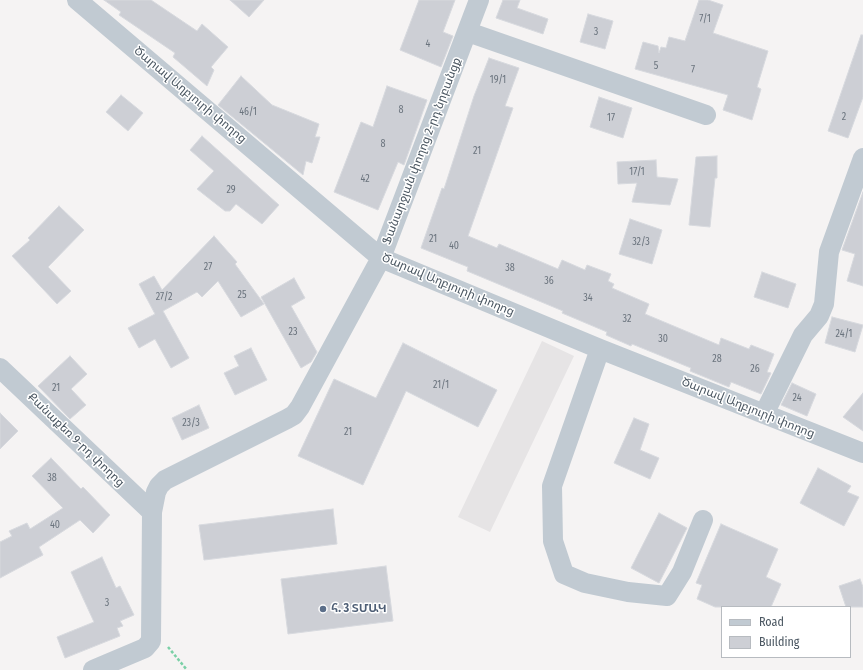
<!DOCTYPE html>
<meta charset="utf-8">
<style>
body{margin:0}
#map{position:relative;width:863px;height:670px;overflow:hidden;background:#f5f3f3;font-family:"Fira Sans Condensed",sans-serif}
canvas{display:block}
.legend{position:absolute;left:721px;top:606px;width:130px;height:52px;box-sizing:border-box;background:#fff;border:1px solid #b7bbc0;margin:0;padding:5px 7px;list-style:none;font-size:12px;color:#4a5661}
.legend li{display:flex;align-items:center;gap:8px;height:20px}
.legend b{width:20px;border:1px solid #b7bbc0}
</style>
<div id="map">
<canvas width="863" height="670"></canvas>
<ul class="legend">
<li><b style="height:5px;background:#c1cad2"></b>Road</li>
<li><b style="height:11px;background:#cdcfd5"></b>Building</li>
</ul>
</div>
<script>
const c = document.querySelector('canvas').getContext('2d');
c.lineJoin = 'round';
function paint(path, color) {
  c.fillStyle = color;
  c.fill(path, 'evenodd');
}
function shape(rows) {
  const path = new Path2D();
  for (const r of rows) {
    path.moveTo(r[0], r[1]);
    for (let i = 2; i < r.length; i += 2) path.lineTo(r[i], r[i + 1]);
  }
  return path;
}
function strokePath(path, color, width, dash) {
  c.strokeStyle = color;
  c.lineWidth = width;
  c.lineCap = dash ? 'butt' : 'round';
  c.setLineDash(dash || []);
  c.stroke(path);
}
function drawText(font, color, halo, rows, align = 'center') {
  c.font = font + ' "Fira Sans Condensed","Noto Sans Armenian",sans-serif';
  c.lineWidth = 3;
  c.setLineDash([]);
  c.textBaseline = 'middle';
  c.strokeStyle = halo;
  c.fillStyle = color;
  for (const [text, x, y, turn = 0] of rows) {
    c.save();
    c.translate(x, y);
    c.rotate((+turn || 0) * Math.PI / 180);
    c.textAlign = isNaN(turn) ? turn : align;
    if (halo) c.strokeText(text, 0, 0);
    c.fillText(text, 0, 0);
    c.restore();
  }
}
paint(shape([
 [542,341,574,356,490,532,458,517]
]), '#e6e4e5');
const building = shape([
 [104,0,151,0,197,31,202,24,228,47,211,67,214,70,207,86,173,57,175,53,119,15,121,12,104,0],
 [230,0,264,0,249,17,230,0],
 [419,0,455,0,443,32,453,36,441,67,400,50,419,0],
 [503,0,520,0,517,8,548,19,543,34,496,18,503,0],
 [699,0,708,0,723,5,713,33,768,51,757,87,761,89,752,120,723,110,728,95,635,69,643,42,658,46,659,53,661,47,666,48,669,37,685,41,699,0],
 [588,14,613,21,605,49,580,42,588,14],
 [861,35,863,35,863,97,848,138,828,131,861,35],
 [489,58,519,68,505,106,513,108,468,236,497,248,499,244,558,269,562,260,585,270,587,265,611,274,608,281,614,284,612,288,649,304,645,314,719,345,721,338,749,349,751,345,774,354,767,372,771,373,761,394,731,382,729,387,690,371,691,368,632,344,631,346,606,335,607,332,562,313,563,311,467,271,468,267,421,248,442,188,444,189,474,96,489,58],
 [241,76,272,105,319,124,315,137,320,137,312,163,306,161,303,175,218,105,241,76],
 [387,86,427,100,404,165,398,162,378,210,334,192,361,122,373,127,387,86],
 [121,95,143,113,128,131,106,112,121,95],
 [599,97,632,108,623,138,590,127,599,97],
 [202,136,279,205,262,224,236,204,230,211,225,211,197,189,214,171,190,150,202,136],
 [717,156,717,178,715,178,710,227,689,225,696,157,717,156],
 [656,160,657,177,678,179,670,205,632,202,637,183,618,184,617,162,656,160],
 [863,192,863,286,847,281,855,254,842,250,863,192],
 [59,206,84,230,48,267,71,291,57,304,12,256,30,240,28,238,59,206],
 [630,219,662,230,652,264,619,254,630,219],
 [214,236,237,262,235,264,264,304,241,317,218,281,202,297,197,292,163,311,189,358,171,368,155,339,139,348,128,328,155,314,139,284,154,276,162,290,214,236],
 [762,272,796,284,788,308,754,297,762,272],
 [294,278,305,298,291,306,317,352,311,362,301,368,261,297,294,278],
 [832,317,863,325,855,352,825,343,832,317],
 [403,343,497,390,478,427,406,391,363,485,298,456,334,379,376,398,403,343],
 [251,348,267,380,235,395,224,373,239,366,234,356,251,348],
 [70,356,87,374,71,389,86,405,70,419,38,386,70,356],
 [792,383,816,394,807,416,781,405,792,383],
 [863,393,863,431,843,417,863,393],
 [199,405,209,428,182,440,172,418,199,405],
 [0,413,18,431,0,449,0,413],
 [634,418,649,424,640,450,659,458,650,479,614,463,634,418],
 [51,458,81,489,83,487,110,515,93,533,80,520,39,547,43,555,0,578,0,542,12,536,9,531,27,523,30,529,63,508,32,476,51,458],
 [818,468,851,486,847,492,859,497,844,526,800,503,818,468],
 [333,509,337,544,204,560,199,525,333,509],
 [659,513,687,528,659,583,631,568,659,513],
 [721,524,778,549,766,577,781,584,771,607,715,607,697,599,702,585,696,583,721,524],
 [102,557,116,588,120,586,134,615,120,621,123,626,117,628,120,636,65,658,57,637,94,622,71,572,102,557],
 [386,566,393,621,288,634,281,579,386,566],
 [860,579,863,587,863,607,846,607,839,586,860,579]
]);
paint(building, '#cdcfd5');
strokePath(building, '#d7d9de', 1);
strokePath(shape([
 [168,647,187,670]
]), '#7ad0a6', 2.5, [3, 2]);
strokePath(shape([
 [77,0,381,258,600,349,863,453],
 [468,32,706,115],
 [600,349,552,486,553,541,564,574,585,583,628,592,667,596,682,572,703,520],
 [0,368,152,512],
 [764,414,803,335,819,316,824,304,829,252,863,158],
 [93,670,145,648,151,641,152,512,156,492,159,486,165,480,287,419,294,415,300,407,381,258,479,0]
]), '#c1cad2', 20);
for (const [x, y, r, color] of [
 [323,609,4,"#5c6f8a"]
]) {
  const dot = new Path2D();
  dot.arc(x, y, r, 0, 2 * Math.PI);
  c.fillStyle = color;
  c.fill(dot);
  strokePath(dot, '#fff', 1.5);
}
drawText('10px', '#6b747e', null, [
 ["7/1",705,19],
 ["3",596,32],
 ["4",428,44],
 ["5",656,66],
 ["7",693,70],
 ["19/1",498,80],
 ["8",401,110],
 ["46/1",248,112],
 ["2",844,117],
 ["17",611,118],
 ["8",383,144],
 ["21",477,151],
 ["17/1",637,172],
 ["42",365,179],
 ["29",231,190],
 ["21",433,239],
 ["32/3",641,242],
 ["40",454,246],
 ["27",208,267],
 ["38",510,268],
 ["36",549,281],
 ["25",242,295],
 ["27/2",164,297],
 ["34",588,298],
 ["32",627,319],
 ["23",293,332],
 ["24/1",844,334],
 ["30",663,339],
 ["28",717,359],
 ["26",755,369],
 ["21/1",441,385],
 ["21",56,388],
 ["24",797,398],
 ["23/3",191,423],
 ["21",348,432],
 ["38",52,478],
 ["40",55,525],
 ["3",107,603]
]);
drawText('12px', '#4a5661', '#fff', [
 ["Ծարավ Աղբյուրի փողոց",190,95,40],
 ["Ֆանարջյան փողոց 2-րդ նրբանցք",422,151,-69],
 ["Ծարավ Աղբյուրի փողոց",448,285,23],
 ["Ծարավ Աղբյուրի փողոց",748,408,22],
 ["Քանաքեռ 9-րդ փողոց",76,440,44]
]);
drawText('bold 12px', '#4e5e75', '#fff', [
 ["հ. 3 ՏՄԱԿ",331,609]
], 'left');
</script>
